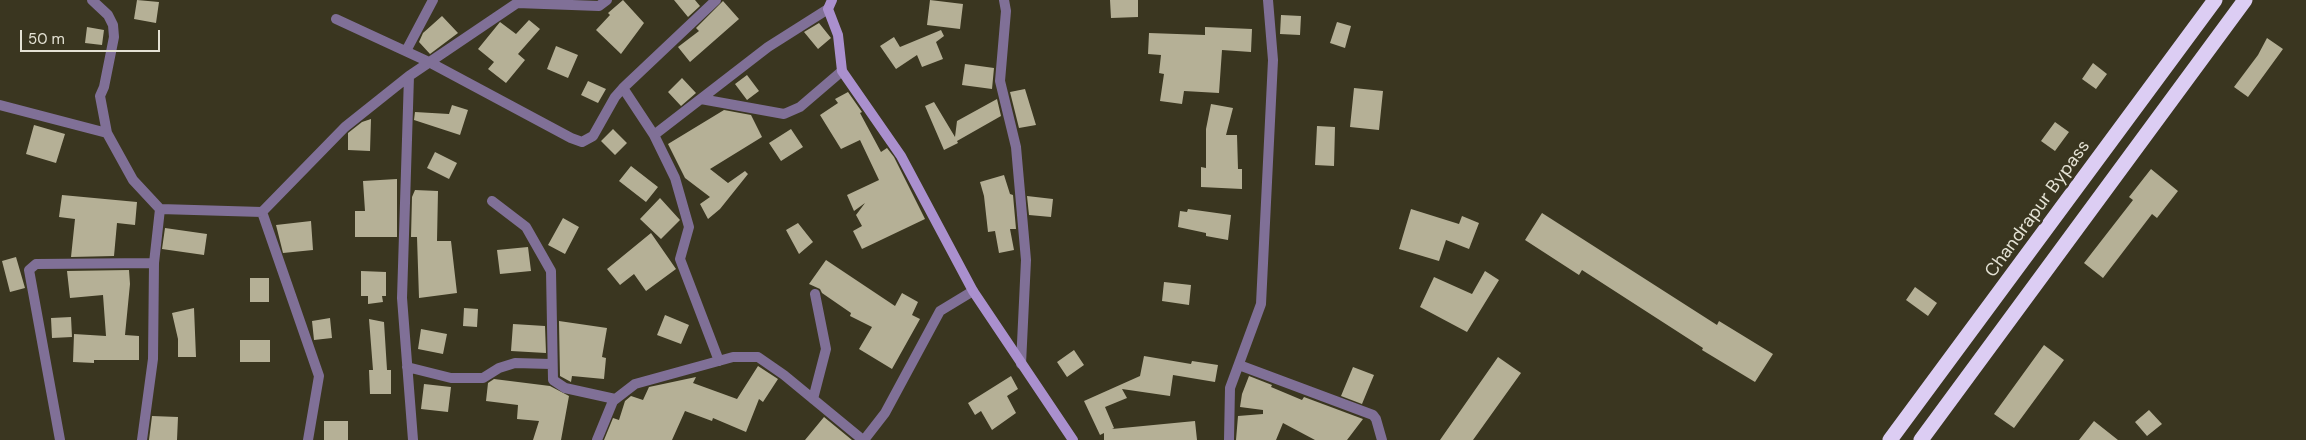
<!DOCTYPE html>
<style>
body{margin:0}
#map{position:relative;width:2306px;height:440px;overflow:hidden;background:#3a3620;font-family:"DM Sans",sans-serif}
canvas{display:block}
.scale{position:absolute;left:20px;top:30px;width:140px;height:22px;box-sizing:border-box;border:2px solid #e4e2d4;border-top:0;padding-left:6px;font-size:15px;line-height:18px;white-space:nowrap;color:#e4e2d4;-webkit-text-stroke:4px #3a3620;paint-order:stroke}
</style>
<div id="map">
<canvas width="2306" height="440"></canvas>
<div class="scale">50 m</div>
</div>
<script>
const c = document.querySelector('canvas').getContext('2d');
c.lineJoin = 'round';
function paint(path, color) {
  c.fillStyle = color;
  c.fill(path, 'evenodd');
}
function shape(rows) {
  const path = new Path2D();
  for (const r of rows) {
    path.moveTo(r[0], r[1]);
    for (let i = 2; i < r.length; i += 2) path.lineTo(r[i], r[i + 1]);
  }
  return path;
}
function strokePath(path, color, width, dash) {
  c.strokeStyle = color;
  c.lineWidth = width;
  c.lineCap = dash ? 'butt' : 'round';
  c.setLineDash(dash || []);
  c.stroke(path);
}
function drawText(font, color, halo, rows, align = 'center') {
  c.font = font + ' "DM Sans",sans-serif';
  c.lineWidth = 5;
  c.setLineDash([]);
  c.textBaseline = 'middle';
  c.strokeStyle = halo;
  c.fillStyle = color;
  for (const [text, x, y, turn = 0] of rows) {
    c.save();
    c.translate(x, y);
    c.rotate((+turn || 0) * Math.PI / 180);
    c.textAlign = isNaN(turn) ? turn : align;
    if (halo) c.strokeText(text, 0, 0);
    c.fillText(text, 0, 0);
    c.restore();
  }
}
paint(shape([
 [137,0,159,2,156,23,134,19],
 [623,0,644,23,621,54,596,30,610,15,608,13],
 [674,0,695,0,700,6,688,17],
 [930,0,963,4,960,29,927,25],
 [1110,0,1138,0,1138,17,1111,18],
 [723,1,739,19,690,62,678,47,699,31,696,28],
 [1281,15,1301,16,1300,35,1280,34],
 [442,16,458,33,430,54,419,42,423,33],
 [529,20,540,29,518,54,525,60,506,83,488,69,494,62,478,49,500,22,516,34],
 [1337,22,1351,26,1345,48,1330,43],
 [819,23,831,38,818,49,804,32],
 [87,27,104,30,102,45,85,43],
 [1205,27,1252,29,1251,52,1222,50,1219,93,1184,91,1182,104,1160,101,1164,74,1159,73,1161,55,1148,54,1149,33,1205,35],
 [941,30,944,36,936,42,943,59,922,67,917,55,896,69,880,46,894,37,900,47],
 [2267,38,2283,49,2248,97,2234,87,2258,55],
 [556,46,578,55,568,78,547,69],
 [2093,63,2107,74,2096,89,2082,79],
 [965,64,994,68,992,89,962,85],
 [747,75,759,91,747,100,735,84],
 [682,78,696,93,681,106,668,92],
 [588,81,606,89,598,103,581,95],
 [1354,88,1383,91,1379,130,1350,127],
 [1025,89,1036,125,1019,128,1010,92],
 [848,92,862,112,860,113,881,152,887,148,894,157,925,219,862,249,853,231,862,226,856,215,865,203,854,211,847,195,879,180,860,140,841,149,820,115,838,103,835,99],
 [997,99,1001,116,957,141,958,143,944,150,925,106,934,102,955,137,957,121],
 [1211,104,1233,108,1226,135,1237,135,1238,169,1242,169,1242,189,1201,187,1201,167,1206,168,1206,129],
 [452,105,468,110,460,135,414,120,415,112,449,114],
 [724,110,751,115,762,137,710,169,728,183,745,171,748,174,720,209,708,219,700,204,710,197,685,178,668,144],
 [371,119,370,151,348,150,348,133,362,122],
 [2055,122,2069,132,2055,151,2041,141],
 [34,125,65,134,56,163,26,154],
 [1317,126,1335,127,1334,166,1315,165],
 [613,129,627,143,615,155,601,141],
 [791,129,803,147,781,161,769,143],
 [435,152,457,163,449,179,427,168],
 [631,166,658,187,646,202,619,181],
 [2151,169,2178,191,2157,218,2152,214,2103,278,2084,263,2133,200,2129,197],
 [1004,175,1010,194,1013,195,1016,229,1010,229,1014,250,999,253,995,231,988,232,984,196,980,182],
 [397,179,397,237,355,237,355,211,365,211,363,181],
 [415,190,438,191,437,241,451,241,457,293,419,298,417,237,411,237,412,197],
 [62,195,137,202,135,225,117,223,114,256,71,257,75,219,59,217],
 [1027,196,1053,199,1051,217,1029,215],
 [660,198,680,220,661,239,640,219],
 [1188,209,1231,215,1228,240,1206,236,1206,233,1178,227,1180,211,1187,212],
 [1411,209,1459,224,1462,216,1479,223,1469,249,1446,240,1439,261,1399,249],
 [1542,213,1717,325,1719,321,1773,354,1755,382,1702,350,1703,348,1582,270,1579,275,1525,240],
 [563,218,579,227,565,254,548,245],
 [311,221,313,250,283,253,276,225],
 [798,223,813,242,799,254,786,230],
 [165,228,207,234,204,255,162,249],
 [651,233,676,269,646,291,634,274,620,285,607,269],
 [528,247,531,271,500,274,497,250],
 [16,257,25,288,10,292,2,261],
 [826,260,895,306,902,293,918,302,912,315,920,319,892,369,859,349,872,327,850,316,851,313,822,293,820,289,809,284],
 [129,270,130,284,125,335,139,336,139,360,94,360,94,363,73,362,74,334,106,336,103,295,70,298,67,271],
 [361,271,386,272,386,296,382,296,383,302,368,304,368,296,361,296],
 [1485,271,1499,280,1467,332,1420,307,1434,277,1472,294],
 [250,278,269,278,269,302,250,302],
 [1164,282,1191,285,1189,305,1162,301],
 [1915,287,1937,303,1928,316,1906,300],
 [194,308,196,357,178,357,178,339,172,313],
 [464,308,478,309,477,327,463,326],
 [665,315,689,325,681,344,657,335],
 [71,317,72,337,52,338,51,318],
 [330,318,332,338,314,340,312,321],
 [369,319,384,322,387,370,391,370,391,394,370,394,369,370,373,370],
 [559,321,607,328,602,357,606,358,604,379,572,376,571,382,560,376],
 [513,324,545,326,546,353,511,351],
 [421,329,447,334,443,354,418,349],
 [240,340,270,340,270,362,240,362],
 [2044,345,2064,360,2014,428,1994,414],
 [1074,350,1084,365,1067,377,1057,362],
 [1144,356,1191,364,1192,361,1218,365,1215,382,1173,375,1170,396,1122,389,1127,398,1105,407,1114,428,1112,429,1195,421,1197,440,1104,440,1104,433,1100,435,1084,401,1140,376],
 [1498,357,1521,373,1473,440,1440,440],
 [758,366,778,379,763,402,759,399,746,432,713,418,712,421,685,411,672,440,604,440,613,418,619,420,625,401,631,396,643,400,649,387,696,377,693,383,737,399],
 [1353,367,1374,375,1362,404,1341,396],
 [1011,376,1018,389,1007,396,1016,413,992,430,981,411,975,415,968,403],
 [1249,376,1272,385,1271,387,1302,400,1304,397,1363,419,1347,440,1315,440,1283,423,1276,440,1236,440,1238,416,1263,414,1263,410,1240,407,1242,394],
 [494,379,550,386,569,396,561,440,533,440,539,421,517,419,518,405,486,401,488,383],
 [424,384,451,387,448,412,421,409],
 [2149,410,2162,424,2147,436,2135,422],
 [152,416,178,417,177,440,149,440],
 [824,417,852,440,805,440],
 [324,421,348,421,348,440,324,440],
 [2094,421,2118,440,2079,440]
]), '#b5b096');
strokePath(shape([
 [92,0,108,15,113,25,114,37,104,87,100,96,107,133],
 [1004,0,1006,11,1000,81,1016,147,1026,260,1021,364],
 [336,19,429,62,571,138,582,142,593,136,615,97,623,88,716,0],
 [406,51,433,0],
 [623,88,654,135,675,178,689,227,680,259,719,361],
 [701,99,784,114,800,107,842,71],
 [0,105,107,133,133,180,160,209,262,212,345,127,409,76],
 [654,135,768,47,828,9],
 [492,201,526,227,551,271,553,380,565,388,615,399],
 [262,212,319,376,308,440],
 [1239,365,1373,415,1376,419,1382,440],
 [407,367,451,378,483,378,499,368,515,363,551,364],
 [813,399,826,349,815,294],
 [60,440,29,270,36,264,154,263],
 [142,440,153,359,154,263,160,209],
 [413,440,402,298,409,76,517,3,599,6,607,0],
 [597,440,613,401,635,384,733,357,758,357,784,375,863,440],
 [864,440,885,413,940,311,973,291],
 [1229,440,1230,388,1261,304,1273,60,1268,0]
]), '#807097', 10);
strokePath(shape([
 [832,0,828,9,838,35,842,71,901,156,973,291,1073,440]
]), '#aa90ce', 10);
strokePath(shape([
 [1890,440,2215,0],
 [1921,440,2245,0]
]), '#dccdf3', 15);
drawText('18px', '#e4e2d4', '#3a3620', [
 ["Chandrapur Bypass",2038,209,-54]
]);
</script>
